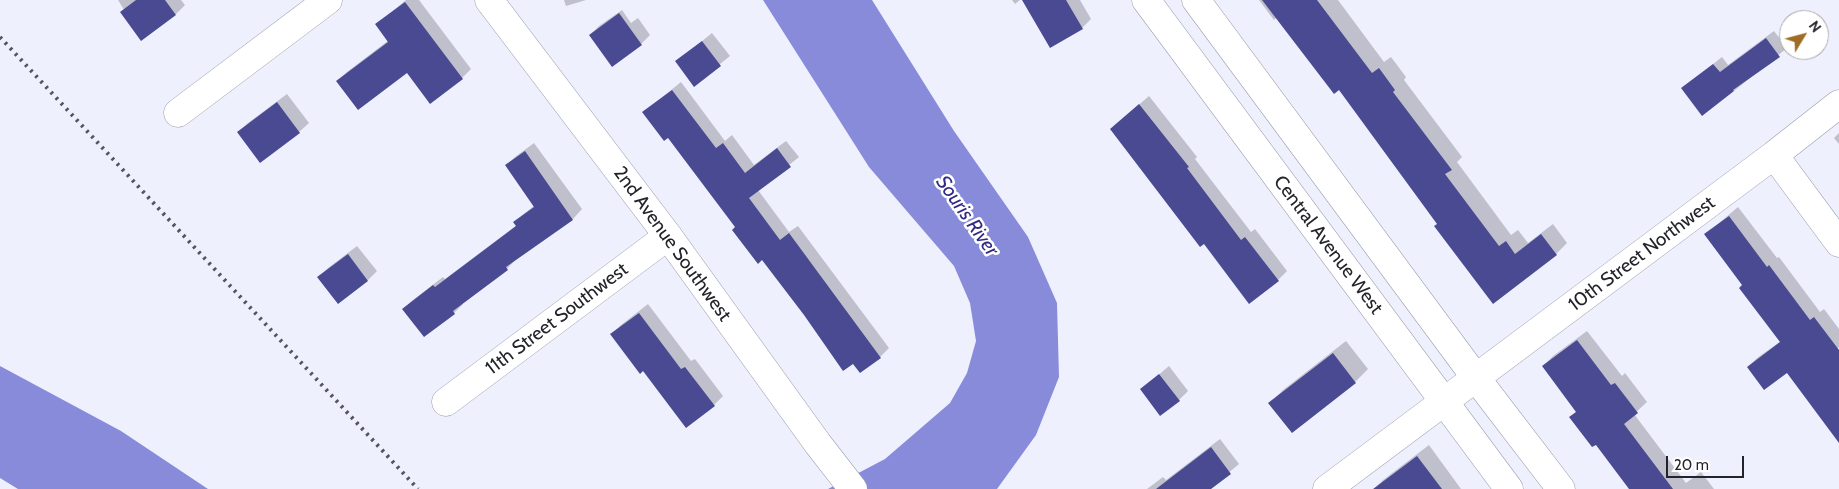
<!DOCTYPE html>
<style>
body{margin:0}
#map{position:relative;width:1839px;height:489px;overflow:hidden;background:#eff0fe;font-family:Cabin,sans-serif}
canvas{display:block}
.north{position:absolute;left:1779px;top:10px;width:50px;height:50px;box-sizing:border-box;background:#fff;border:1px solid #a7a7a9;border-radius:50%;rotate:53deg;font-size:14px;font-weight:700;line-height:20px;text-align:center;color:#232429}
.north::after{content:'';display:block;margin:auto;width:18px;height:22px;background:#a06c23;clip-path:polygon(50% 0,100% 100%,50% 72%,0 100%)}
.scale{position:absolute;left:1666px;top:456px;width:78px;height:22px;box-sizing:border-box;border:2px solid #232429;border-top:0;padding-left:6px;font-size:15px;line-height:18px;white-space:nowrap;color:#232429;-webkit-text-stroke:4px #fff;paint-order:stroke}
</style>
<div id="map">
<canvas width="1839" height="489"></canvas>
<div class="north">N</div>
<div class="scale">20 m</div>
</div>
<script>
const c = document.querySelector('canvas').getContext('2d');
c.lineJoin = 'round';
function paint(path, color) {
  c.fillStyle = color;
  c.fill(path, 'evenodd');
}
function shape(rows) {
  const path = new Path2D();
  for (const r of rows) {
    path.moveTo(r[0], r[1]);
    for (let i = 2; i < r.length; i += 2) path.lineTo(r[i], r[i + 1]);
  }
  return path;
}
function strokePath(path, color, width, dash) {
  c.strokeStyle = color;
  c.lineWidth = width;
  c.lineCap = dash ? 'butt' : 'round';
  c.setLineDash(dash || []);
  c.stroke(path);
}
function drawText(font, color, halo, rows, align = 'center') {
  c.font = font + ' Cabin,sans-serif';
  c.lineWidth = 5;
  c.setLineDash([]);
  c.textBaseline = 'middle';
  c.strokeStyle = halo;
  c.fillStyle = color;
  for (const [text, x, y, turn = 0] of rows) {
    c.save();
    c.translate(x, y);
    c.rotate((+turn || 0) * Math.PI / 180);
    c.textAlign = isNaN(turn) ? turn : align;
    if (halo) c.strokeText(text, 0, 0);
    c.fillText(text, 0, 0);
    c.restore();
  }
}
paint(shape([
 [763,0,872,0,954,131,1028,237,1057,303,1059,377,1036,435,997,489,828,489,885,459,950,403,967,373,976,341,970,303,954,266,869,167],
 [0,366,121,431,208,489,18,489,0,478]
]), '#878bd9');
paint(shape([
 [118,0,181,0,185,5,176,14,142,39],
 [406,0,419,0,471,69,462,78,407,71,338,81,347,72,389,40,377,24],
 [564,0,586,0,566,6],
 [1012,0,1020,0,1015,4],
 [1024,0,1080,0,1091,19,1082,28],
 [1259,0,1338,0,1384,62,1391,57,1406,77,1404,80,1462,157,1457,162,1511,235,1518,230,1528,243,1553,224,1567,243,1556,254,1493,302,1438,223,1339,89,1277,17,1274,20],
 [622,10,631,23,638,18,650,35,641,44,590,35,599,26],
 [1774,31,1787,48,1734,91,1683,88,1722,57,1728,65],
 [712,33,730,56,694,85,676,62],
 [681,82,725,141,732,135,754,165,786,141,799,157,758,190,789,232,798,226,889,348,880,357,860,371,854,362,805,315,668,136,644,112],
 [287,94,309,123,299,132,261,161,239,132,248,123],
 [1149,96,1197,157,1195,159,1251,232,1255,229,1287,271,1278,280,1204,242,1111,129],
 [1839,133,1839,144,1834,138],
 [534,143,582,209,573,219,516,259,507,269,462,303,463,304,454,313,403,309,413,300,443,277,445,279,517,225,514,222,535,205,506,166,515,157],
 [1738,207,1777,258,1779,257,1820,312,1824,309,1839,329,1839,347,1834,351,1839,358,1839,441,1787,371,1748,367,1757,358,1781,341,1743,285,1705,235],
 [357,246,377,271,368,280,338,303,319,277,328,268],
 [648,304,691,361,695,359,723,396,714,405,643,369,612,334,621,325],
 [1587,331,1622,376,1625,373,1647,402,1634,414,1686,483,1701,472,1714,489,1630,489,1596,443,1571,417,1577,411,1543,366,1553,356],
 [1346,341,1368,369,1355,382,1270,403,1283,390],
 [1169,366,1188,391,1179,400,1142,389],
 [1220,439,1239,464,1209,489,1147,489,1163,477,1166,480],
 [1429,445,1461,489,1374,489,1383,480]
]), '#0003');
paint(shape([
 [136,0,165,0,176,15,141,41,120,12],
 [1022,0,1066,0,1083,29,1050,48],
 [1262,0,1317,0,1372,73,1379,68,1395,90,1393,92,1452,170,1445,174,1499,246,1506,241,1515,254,1541,234,1557,255,1493,304,1434,226,1437,224,1339,90,1334,94],
 [405,2,463,79,430,104,407,73,358,110,336,81,388,42,375,24],
 [619,13,642,45,612,67,589,35],
 [1766,38,1780,57,1733,90,1734,91,1702,116,1681,88,1713,64,1720,72],
 [702,41,721,66,694,87,675,61],
 [672,90,716,148,723,143,745,173,777,148,791,167,749,198,780,240,789,233,881,358,860,373,853,364,843,371,804,315,762,260,758,264,732,230,735,227,668,138,664,141,642,112],
 [277,102,300,133,260,163,237,132],
 [1139,104,1189,167,1187,168,1241,240,1245,237,1279,281,1249,304,1204,244,1200,247,1110,129],
 [525,151,573,220,506,267,508,270,453,311,455,314,424,337,402,309,433,285,435,287,516,226,513,222,534,207,505,165],
 [1729,216,1767,267,1769,265,1810,320,1814,317,1839,350,1839,443,1787,373,1764,390,1747,367,1780,342,1739,288,1742,285,1704,234],
 [348,254,368,281,338,304,317,277],
 [639,313,681,369,685,367,715,406,686,428,643,371,640,374,610,334],
 [1577,340,1611,385,1615,383,1638,413,1624,424,1673,489,1629,489,1596,445,1592,447,1569,417,1576,412,1542,366],
 [1333,353,1356,383,1292,433,1268,403],
 [1159,374,1180,401,1160,416,1140,389],
 [1211,447,1231,474,1211,489,1156,489],
 [1417,456,1442,489,1373,489]
]), '#4a4a92');
const minor = shape([
 [1146,0,1509,489],
 [1196,0,1476,378,1561,489],
 [178,113,328,0],
 [1774,155,1839,243],
 [446,402,668,236],
 [1327,489,1774,155,1839,104]
]);
const tertiary = shape([
 [489,0,668,236,818,444,853,489]
]);
strokePath(minor, '#9a9ca9', 29);
strokePath(tertiary, '#9a9ca9', 29);
strokePath(minor, '#fff', 28);
strokePath(tertiary, '#fff', 28);
strokePath(shape([
 [0,37,418,489]
]), '#54555c', 4, [2.5, 5]);
drawText('19px', '#232429', '#fff', [
 ["2nd Avenue Southwest",672,244,54],
 ["Central Avenue West",1328,245,53],
 ["10th Street Northwest",1642,254,-37],
 ["11th Street Southwest",557,319,-37]
]);
drawText('italic 20px', '#332a84', '#fff', [
 ["Souris River",967,216,55]
]);
</script>
